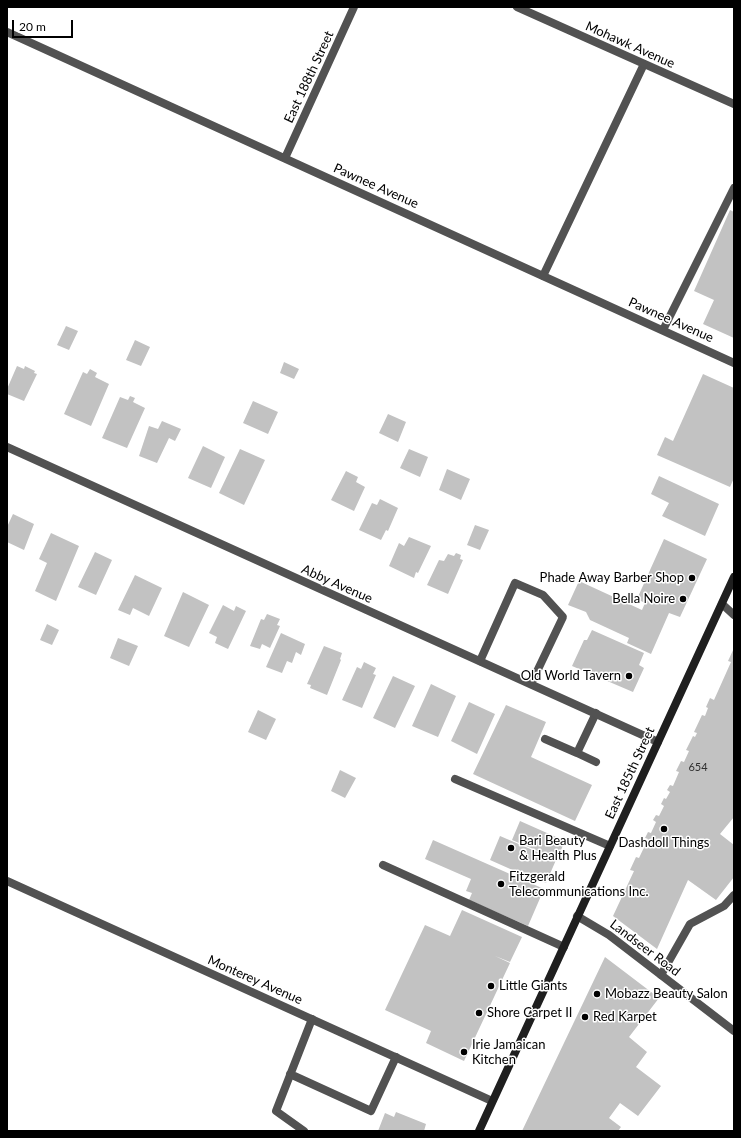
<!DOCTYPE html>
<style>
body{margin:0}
#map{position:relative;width:741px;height:1138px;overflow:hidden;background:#fff;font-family:Lato,sans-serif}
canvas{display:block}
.frame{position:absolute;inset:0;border:8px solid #000;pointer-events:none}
.scale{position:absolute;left:12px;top:20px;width:61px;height:18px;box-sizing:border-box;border:2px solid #000;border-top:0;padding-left:5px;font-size:12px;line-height:14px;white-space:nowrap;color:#000;-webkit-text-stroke:3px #fff;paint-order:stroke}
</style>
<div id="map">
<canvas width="741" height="1138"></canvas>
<div class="frame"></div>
<div class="scale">20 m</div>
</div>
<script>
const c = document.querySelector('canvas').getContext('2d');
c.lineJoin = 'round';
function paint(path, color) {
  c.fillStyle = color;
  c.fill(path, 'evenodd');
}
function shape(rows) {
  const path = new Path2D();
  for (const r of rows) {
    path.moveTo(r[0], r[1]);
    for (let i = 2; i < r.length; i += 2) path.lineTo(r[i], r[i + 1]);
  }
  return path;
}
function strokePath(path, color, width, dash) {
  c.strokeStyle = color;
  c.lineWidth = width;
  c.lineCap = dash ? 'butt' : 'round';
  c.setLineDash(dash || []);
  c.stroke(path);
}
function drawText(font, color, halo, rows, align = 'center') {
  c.font = font + ' Lato,sans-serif';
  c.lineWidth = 3;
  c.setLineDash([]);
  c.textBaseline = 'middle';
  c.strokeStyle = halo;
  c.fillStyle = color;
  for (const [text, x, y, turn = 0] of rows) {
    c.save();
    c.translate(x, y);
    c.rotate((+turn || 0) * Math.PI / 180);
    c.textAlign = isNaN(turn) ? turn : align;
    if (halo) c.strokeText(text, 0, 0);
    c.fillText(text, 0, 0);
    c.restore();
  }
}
paint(shape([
 [730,210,734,212,734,338,703,324,714,300,694,291],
 [66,326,78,331,69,350,57,345],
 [135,340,150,347,141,366,126,360],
 [284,362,299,369,294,379,280,373],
 [17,366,24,369,25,366,35,371,34,373,37,374,24,401,7,394,7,389],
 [90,369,97,373,95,377,109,384,91,426,64,414,83,372,87,374],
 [703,374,734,388,734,478,730,487,657,455,665,437,673,441],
 [130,396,135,398,133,402,145,408,127,448,102,438,120,397,128,400],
 [253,401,278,412,268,434,243,423],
 [388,414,406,422,398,442,379,433],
 [162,421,181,429,175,441,169,438,157,463,139,456,149,426,158,429],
 [203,446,225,457,211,488,188,478],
 [240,449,265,460,244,505,219,493],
 [409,449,428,457,420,477,400,468],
 [447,469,470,479,461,500,439,490],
 [346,471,358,477,356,482,365,487,354,511,331,500],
 [659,476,719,504,705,536,662,516,669,503,651,494],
 [380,499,398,508,388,531,386,530,381,540,359,530,372,503,377,505],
 [13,514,34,524,24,550,7,542,7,527],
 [475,525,489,530,480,550,467,545],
 [51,533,79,546,56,601,35,591,47,563,39,559],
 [409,537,431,546,418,573,416,572,414,578,389,566,399,543,404,546],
 [664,539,707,559,680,617,669,613,651,654,627,643,629,638,590,620,586,612,568,605,579,581,642,610,645,603,637,599],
 [95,552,112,560,96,595,78,587],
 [456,553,461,555,460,559,463,560,448,594,427,585,439,560,444,561,448,554,454,556],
 [135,575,162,588,149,616,133,608,130,615,118,610],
 [183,592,209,605,189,647,164,636],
 [223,605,234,611,236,606,246,611,228,649,215,643,217,637,209,633],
 [267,614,280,619,277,625,280,626,270,648,262,644,260,649,250,646,261,619,264,620],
 [47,624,59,630,52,645,40,640],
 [592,630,644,653,639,665,644,668,633,692,572,666,584,640,587,640],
 [281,633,305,644,301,655,296,652,292,663,287,661,282,673,266,667],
 [118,638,138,646,129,666,110,658],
 [324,646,342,653,340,659,341,660,327,695,310,688,311,685,307,684],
 [734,648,734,817,720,834,734,845,734,877,716,900,688,880,657,949,613,916,634,871,630,870,636,857,639,858,648,839,645,838,648,832,651,833,656,822,653,820,656,815,659,816,664,806,661,804,664,798,666,799,670,792,667,790,670,785,673,786,679,772,676,771,681,761,684,762,689,751,686,750,693,736,695,737,697,733,694,732,702,715,705,716,708,708,706,707,710,698,714,700,731,662,728,661],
 [364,662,376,668,373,674,376,675,362,708,342,700,357,667,361,669],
 [393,676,415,686,395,728,373,718],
 [431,684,456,696,438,737,412,726],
 [469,702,495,714,477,754,451,741],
 [506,705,546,722,531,757,592,785,575,821,473,774],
 [258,710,276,719,266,740,248,732],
 [340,770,356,778,345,798,331,791],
 [520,821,565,841,557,859,512,840],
 [500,836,556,860,546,883,535,878,535,880,490,860],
 [433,840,544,889,528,926,469,900,472,893,466,891,471,879,425,859],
 [462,910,522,937,510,962,495,956,510,963,464,1061,426,1043,431,1031,385,1010,425,925,450,936],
 [605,957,659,998,629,1037,647,1052,636,1067,661,1086,638,1116,620,1103,609,1118,621,1127,618,1131,522,1131],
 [396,1112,426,1124,424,1131,378,1131,385,1113,394,1117]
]), '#c2c2c2');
strokePath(shape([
 [543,276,644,64],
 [663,330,734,188],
 [480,661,515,583,543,595,563,617,531,684],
 [545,739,577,753,596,713],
 [577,753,596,762],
 [455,779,610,846],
 [383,865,564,947],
 [661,975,690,924,724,906,734,895],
 [290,1074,371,1111,396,1057],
 [304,1131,276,1111,312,1019]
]), '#525252', 8);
strokePath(shape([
 [517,7,734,104],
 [7,32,734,363],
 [285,158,354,7],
 [7,447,658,742],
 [722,604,734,615],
 [7,881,492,1101],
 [577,916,609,935,734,1031]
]), '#525252', 8);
strokePath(shape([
 [479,1131,734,577]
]), '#1f1f1f', 8);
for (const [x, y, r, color] of [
 [692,578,4,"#000"],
 [683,599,4,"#000"],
 [629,676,4,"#000"],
 [664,829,4,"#000"],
 [511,848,4,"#000"],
 [501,884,4,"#000"],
 [491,986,4,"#000"],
 [597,994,4,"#000"],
 [479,1013,4,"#000"],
 [585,1017,4,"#000"],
 [464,1052,4,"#000"]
]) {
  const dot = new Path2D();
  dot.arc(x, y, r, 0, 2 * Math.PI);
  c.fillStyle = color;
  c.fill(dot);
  strokePath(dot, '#fff', 1.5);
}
drawText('11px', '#303030', null, [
 ["654",698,767]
]);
drawText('13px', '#000', '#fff', [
 ["Mohawk Avenue",630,45,24],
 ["East 188th Street",309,77,-65],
 ["Pawnee Avenue",376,186,24],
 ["Pawnee Avenue",671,320,24],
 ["Abby Avenue",337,584,24],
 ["East 185th Street",630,773,-65],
 ["Landseer Road",645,948,37],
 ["Monterey Avenue",255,980,24]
]);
drawText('13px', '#000', '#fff', [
 ["Phade Away Barber Shop",684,578,"right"],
 ["Bella Noire",675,599,"right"],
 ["Old World Tavern",621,676,"right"],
 ["Bari Beauty",519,841],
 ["& Health Plus",519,856],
 ["Dashdoll Things",664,843,"center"],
 ["Fitzgerald",509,877],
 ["Telecommunications Inc.",509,892],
 ["Little Giants",499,986],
 ["Mobazz Beauty Salon",605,994],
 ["Shore Carpet II",487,1013],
 ["Red Karpet",593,1017],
 ["Irie Jamaican",472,1045],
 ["Kitchen",472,1060]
], 'left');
</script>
